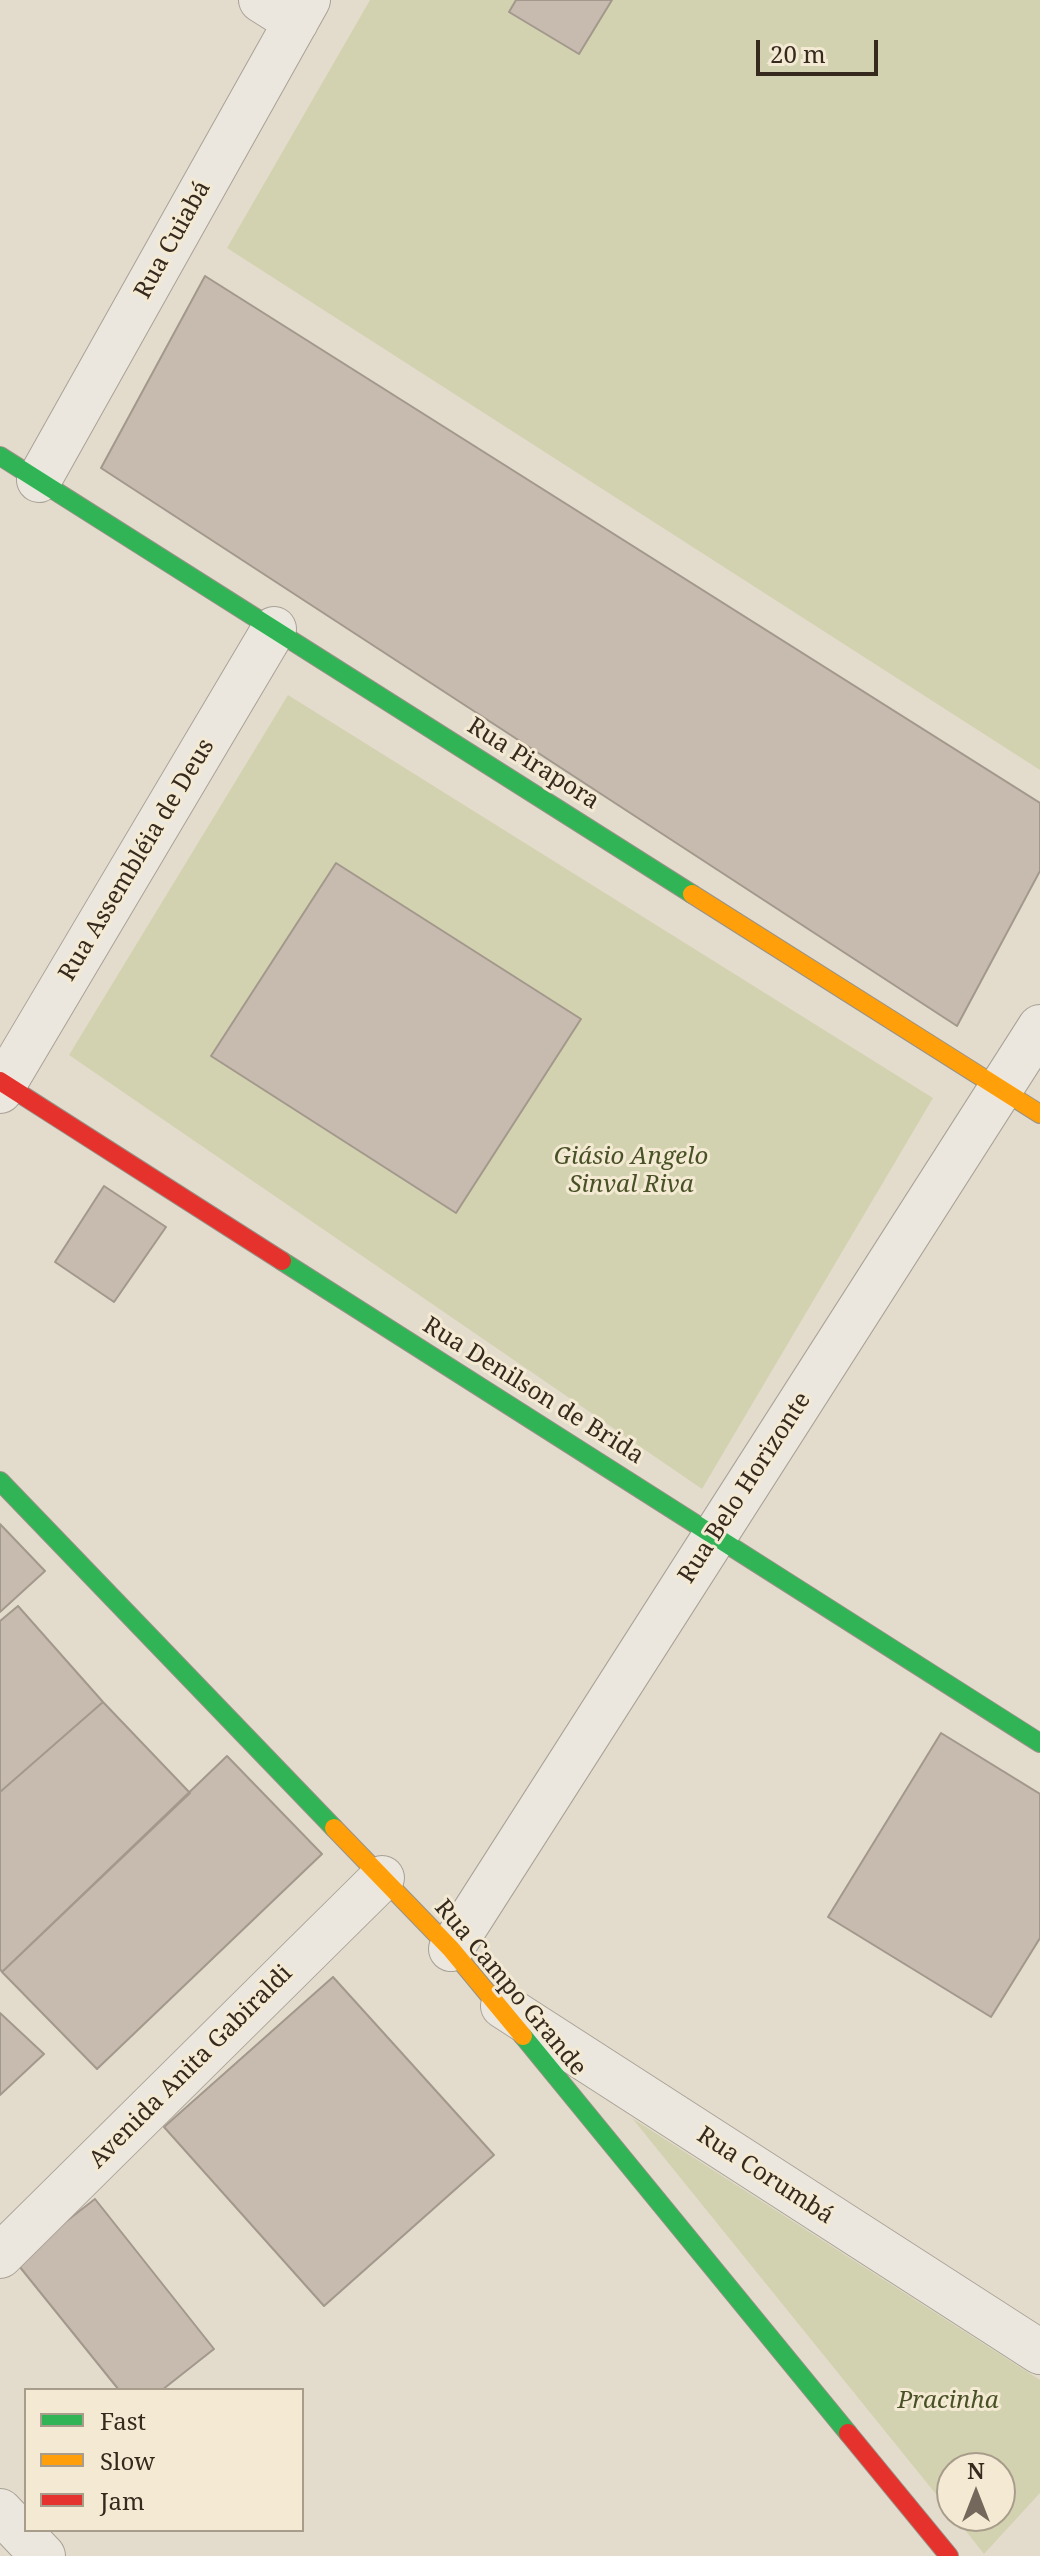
<!DOCTYPE html>
<meta charset="utf-8">
<style>
body{margin:0}
#map{position:relative;width:1040px;height:2556px;overflow:hidden;background:#e3dccd;font-family:"Noto Serif",serif}
canvas{display:block}
.legend{position:absolute;left:24px;top:2388px;width:280px;height:144px;box-sizing:border-box;background:#f4ead3;border:2px solid #a89d8b;margin:0;padding:10px 14px;list-style:none;font-size:24px;color:#36291e}
.legend li{display:flex;align-items:center;gap:16px;height:40px}
.legend b{width:40px;border:2px solid #a89d8b}
.north{position:absolute;left:936px;top:2452px;width:80px;height:80px;box-sizing:border-box;background:#f4ead3;border:2px solid #a89d8b;border-radius:50%;rotate:0deg;font-size:22px;font-weight:700;line-height:32px;text-align:center;color:#36291e}
.north::after{content:'';display:block;margin:auto;width:28px;height:36px;background:#73685b;clip-path:polygon(50% 0,100% 100%,50% 72%,0 100%)}
.scale{position:absolute;left:756px;top:40px;width:122px;height:36px;box-sizing:border-box;border:4px solid #36291e;border-top:0;padding-left:10px;font-size:24px;line-height:28px;white-space:nowrap;color:#36291e;-webkit-text-stroke:6px #f4ead3;paint-order:stroke}
</style>
<div id="map">
<canvas width="1040" height="2556"></canvas>
<ul class="legend">
<li><b style="height:10px;background:#30b455"></b>Fast</li>
<li><b style="height:10px;background:#ff9f0a"></b>Slow</li>
<li><b style="height:10px;background:#e5322d"></b>Jam</li>
</ul>
<div class="north">N</div>
<div class="scale">20 m</div>
</div>
<script>
const c = document.querySelector('canvas').getContext('2d');
c.lineJoin = 'round';
function paint(path, color) {
  c.fillStyle = color;
  c.fill(path, 'evenodd');
}
function shape(rows) {
  const path = new Path2D();
  for (const r of rows) {
    path.moveTo(r[0], r[1]);
    for (let i = 2; i < r.length; i += 2) path.lineTo(r[i], r[i + 1]);
  }
  return path;
}
function strokePath(path, color, width, dash) {
  c.strokeStyle = color;
  c.lineWidth = width;
  c.lineCap = dash ? 'butt' : 'round';
  c.setLineDash(dash || []);
  c.stroke(path);
}
function drawText(font, color, halo, rows, align = 'center') {
  c.font = font + ' "Noto Serif",serif';
  c.lineWidth = 6;
  c.setLineDash([]);
  c.textBaseline = 'middle';
  c.strokeStyle = halo;
  c.fillStyle = color;
  for (const [text, x, y, turn = 0] of rows) {
    c.save();
    c.translate(x, y);
    c.rotate((+turn || 0) * Math.PI / 180);
    c.textAlign = isNaN(turn) ? turn : align;
    if (halo) c.strokeText(text, 0, 0);
    c.fillText(text, 0, 0);
    c.restore();
  }
}
paint(shape([
 [370,0,1040,0,1040,770,227,248],
 [288,695,933,1098,702,1489,69,1055],
 [632,2118,1040,2380,1040,2493,984,2554,954,2516,1000,2516,1000,2468,952,2468,952,2514]
]), '#d2d2b0');
const building = shape([
 [516,0,612,0,579,54,509,12,516,0],
 [205,276,1040,803,1040,871,957,1026,101,468,205,276],
 [336,863,581,1019,456,1213,211,1056,336,863],
 [104,1186,166,1227,114,1302,55,1262,104,1186],
 [0,1524,45,1571,0,1612,0,1524],
 [18,1606,103,1702,0,1792,0,1621,18,1606],
 [103,1702,190,1793,2,1972,0,1969,0,1792,103,1702],
 [941,1733,1040,1794,1040,1938,991,2017,828,1917,941,1733],
 [227,1756,322,1854,97,2069,2,1972,227,1756],
 [333,1977,494,2155,324,2306,164,2127,333,1977],
 [0,2013,44,2054,0,2095,0,2013],
 [95,2199,214,2349,162,2390,119,2390,15,2261,95,2199]
]);
paint(building, '#c7baae');
strokePath(building, '#a3988c', 2);
const street = shape([
 [261,0,296,22],
 [39,480,308,0],
 [0,1091,274,629],
 [451,1949,1040,1027],
 [503,2006,1040,2352],
 [0,2256,382,1878],
 [0,2511,43,2556]
]);
const fast = shape([
 [0,456,692,894],
 [282,1261,1040,1743],
 [0,1481,334,1828],
 [523,2036,848,2433]
]);
const slow = shape([
 [692,894,1040,1114],
 [334,1828,451,1949,523,2036]
]);
const jam = shape([
 [0,1081,282,1261],
 [848,2433,949,2556]
]);
strokePath(street, '#a8a196', 46);
strokePath(fast, '#989186', 20);
strokePath(slow, '#989186', 20);
strokePath(jam, '#989186', 20);
strokePath(street, '#ebe7de', 44);
strokePath(fast, '#30b455', 18);
strokePath(slow, '#ff9f0a', 18);
strokePath(jam, '#e5322d', 18);
drawText('24px', '#36291e', '#f4ead3', [
 ["Rua Cuiabá",173,240,-61],
 ["Rua Pirapora",533,764,32],
 ["Rua Assembléia de Deus",137,860,-59],
 ["Rua Denilson de Brida",533,1391,32],
 ["Rua Belo Horizonte",745,1488,-57],
 ["Rua Campo Grande",510,1988,50],
 ["Avenida Anita Gabiraldi",191,2067,-45],
 ["Rua Corumbá",765,2176,33]
]);
drawText('italic 24px', '#485226', '#f4ead3', [
 ["Giásio Angelo",631,1157],
 ["Sinval Riva",631,1185],
 ["Pracinha",948,2401]
]);
</script>
